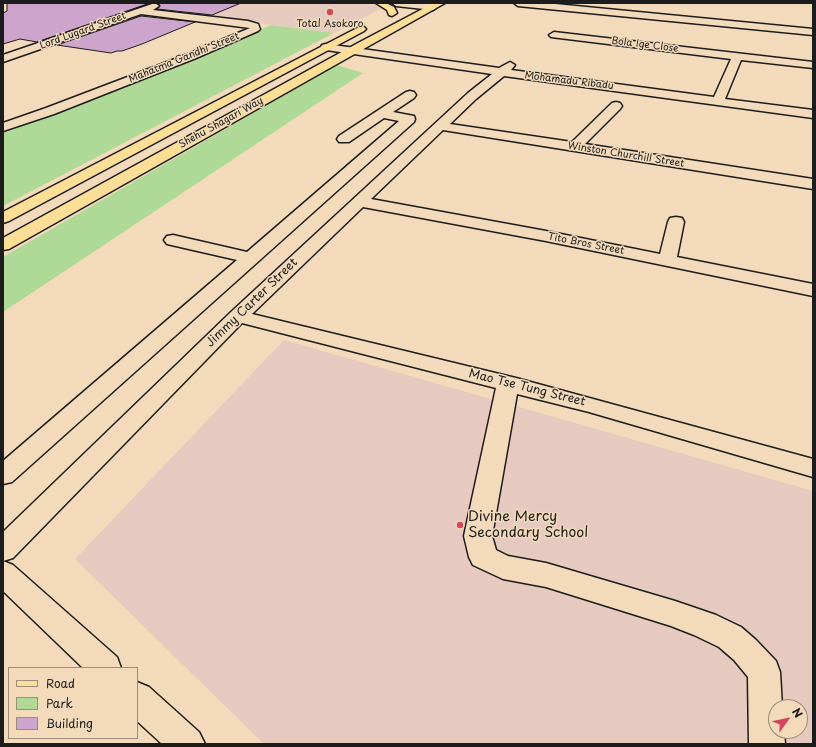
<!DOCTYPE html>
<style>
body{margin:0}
#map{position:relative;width:816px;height:747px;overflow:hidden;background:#f2daba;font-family:"Playpen Sans",sans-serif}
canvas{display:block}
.frame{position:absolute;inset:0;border:4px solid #1c1c1c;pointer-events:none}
.legend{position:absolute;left:8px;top:667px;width:130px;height:72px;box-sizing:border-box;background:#f2daba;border:1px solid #9c8e7b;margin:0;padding:5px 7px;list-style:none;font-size:12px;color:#1c1c1c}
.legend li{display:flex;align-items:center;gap:8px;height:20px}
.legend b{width:20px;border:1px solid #9c8e7b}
.north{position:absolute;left:768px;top:699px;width:40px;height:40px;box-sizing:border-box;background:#f2daba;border:1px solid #9c8e7b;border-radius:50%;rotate:57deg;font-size:11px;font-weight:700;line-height:16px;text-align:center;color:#1c1c1c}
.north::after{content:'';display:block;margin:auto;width:14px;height:18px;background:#d1495b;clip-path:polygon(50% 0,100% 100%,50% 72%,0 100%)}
</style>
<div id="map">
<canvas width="816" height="747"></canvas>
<div class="frame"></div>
<ul class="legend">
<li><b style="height:5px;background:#fdde96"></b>Road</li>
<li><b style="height:11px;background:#afd996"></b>Park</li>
<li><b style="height:11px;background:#cda5cc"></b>Building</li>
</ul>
<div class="north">N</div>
</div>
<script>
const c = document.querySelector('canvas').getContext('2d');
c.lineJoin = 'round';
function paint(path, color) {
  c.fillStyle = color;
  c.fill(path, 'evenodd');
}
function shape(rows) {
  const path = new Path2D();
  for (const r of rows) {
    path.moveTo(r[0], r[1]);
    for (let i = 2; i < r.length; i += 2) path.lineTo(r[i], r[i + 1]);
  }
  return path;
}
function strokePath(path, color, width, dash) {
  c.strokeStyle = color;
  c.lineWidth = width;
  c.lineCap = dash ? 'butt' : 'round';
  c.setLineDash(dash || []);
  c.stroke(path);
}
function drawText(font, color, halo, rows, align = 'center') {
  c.font = font + ' "Playpen Sans",sans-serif';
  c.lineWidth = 3;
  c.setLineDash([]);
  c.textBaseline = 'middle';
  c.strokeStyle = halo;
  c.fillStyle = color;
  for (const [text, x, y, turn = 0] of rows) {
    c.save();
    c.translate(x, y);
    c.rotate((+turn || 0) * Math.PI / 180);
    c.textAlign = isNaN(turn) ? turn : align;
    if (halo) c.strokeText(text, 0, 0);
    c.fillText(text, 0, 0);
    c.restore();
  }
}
paint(shape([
 [188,3,358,3,375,5,382,8,334,33,165,11],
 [284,340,813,491,813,744,264,744,75,559],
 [776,707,800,707,800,731,776,731]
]), '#e7cabf');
paint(shape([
 [271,25,334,33,3,206,3,133,122,89],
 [337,65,363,73,3,312,3,257]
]), '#afd996');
const building = shape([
 [7,3,150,3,37,42,20,39,3,44,3,13,7,11,7,3],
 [158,3,241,3,212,15,157,9,160,6,158,3],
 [141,16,195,22,142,44,122,51,117,51,111,53,57,45,141,16]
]);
paint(building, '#cda5cc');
strokePath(building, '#1c1c1c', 1);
const minor = shape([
 [155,3,159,6,153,10,248,21,258,24,260,29,258,31,196,58,54,114,3,131,3,123,46,108,188,54,250,28,141,14,3,62,3,55,155,3],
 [392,3,420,3,433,4,437,7,433,10,396,6,392,3],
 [514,3,545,3,813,29,813,35,518,6,514,3],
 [554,32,813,62,813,68,741,60,725,99,813,110,813,118,504,76,476,99,450,124,572,142,612,103,616,102,620,103,622,106,620,109,585,144,813,179,813,189,443,130,371,199,546,231,660,254,668,222,670,218,676,217,682,218,684,222,677,257,813,284,813,296,546,241,363,207,252,314,516,378,813,459,813,477,589,412,517,394,492,536,496,550,508,556,546,563,675,601,716,615,741,627,756,640,776,661,780,672,782,707,776,707,776,731,784,731,785,744,749,744,748,677,734,660,719,647,694,635,671,626,546,587,503,579,473,565,469,557,464,536,496,388,242,323,13,558,3,561,13,565,117,657,121,668,83,668,3,591,3,532,231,312,468,93,492,74,326,50,322,49,321,47,322,45,326,44,499,68,510,62,515,65,511,70,714,97,731,59,551,37,549,35,554,32],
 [410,91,414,92,416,95,414,98,393,112,414,116,415,119,414,122,12,482,3,484,3,461,237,260,167,244,164,240,167,236,173,235,247,252,399,121,384,118,349,142,339,142,337,139,339,136,406,92,410,91],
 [137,682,149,687,199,732,205,744,162,744,137,721,137,682]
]);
const major = shape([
 [376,3,386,3,394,7,397,13,392,16,389,15,387,10,376,3],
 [434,3,445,3,9,249,3,250,3,238,358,43,434,3],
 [361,26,364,27,366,29,364,31,9,221,3,223,3,212,361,26]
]);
strokePath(minor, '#1c1c1c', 3);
strokePath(major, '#1c1c1c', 3);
paint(minor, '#f2daba');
paint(major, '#fdde96');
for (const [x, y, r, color] of [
 [330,12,4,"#d1495b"],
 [460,525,4,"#d1495b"]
]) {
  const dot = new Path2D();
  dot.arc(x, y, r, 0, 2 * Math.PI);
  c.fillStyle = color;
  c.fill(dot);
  strokePath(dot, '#f2daba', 1.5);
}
drawText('10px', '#1c1c1c', '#f2daba', [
 ["Total Asokoro",330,24]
]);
drawText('10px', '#1c1c1c', '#f2daba', [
 ["Lord Lugard Street",83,31,-20],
 ["Bola Ige Close",645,45,7],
 ["Mahatma Gandhi Street",184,58,-22],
 ["Mohamadu Ribadu",569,81,7],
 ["Shehu Shagari Way",221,123,-29],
 ["Winston Churchill Street",626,155,9],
 ["Tito Bros Street",586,244,11]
]);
drawText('12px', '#1c1c1c', '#f2daba', [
 ["Jimmy Carter Street",252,303,-44],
 ["Mao Tse Tung Street",527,388,14]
]);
drawText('14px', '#1c1c1c', '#f2daba', [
 ["Divine Mercy",468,517],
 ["Secondary School",468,533]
], 'left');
</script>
